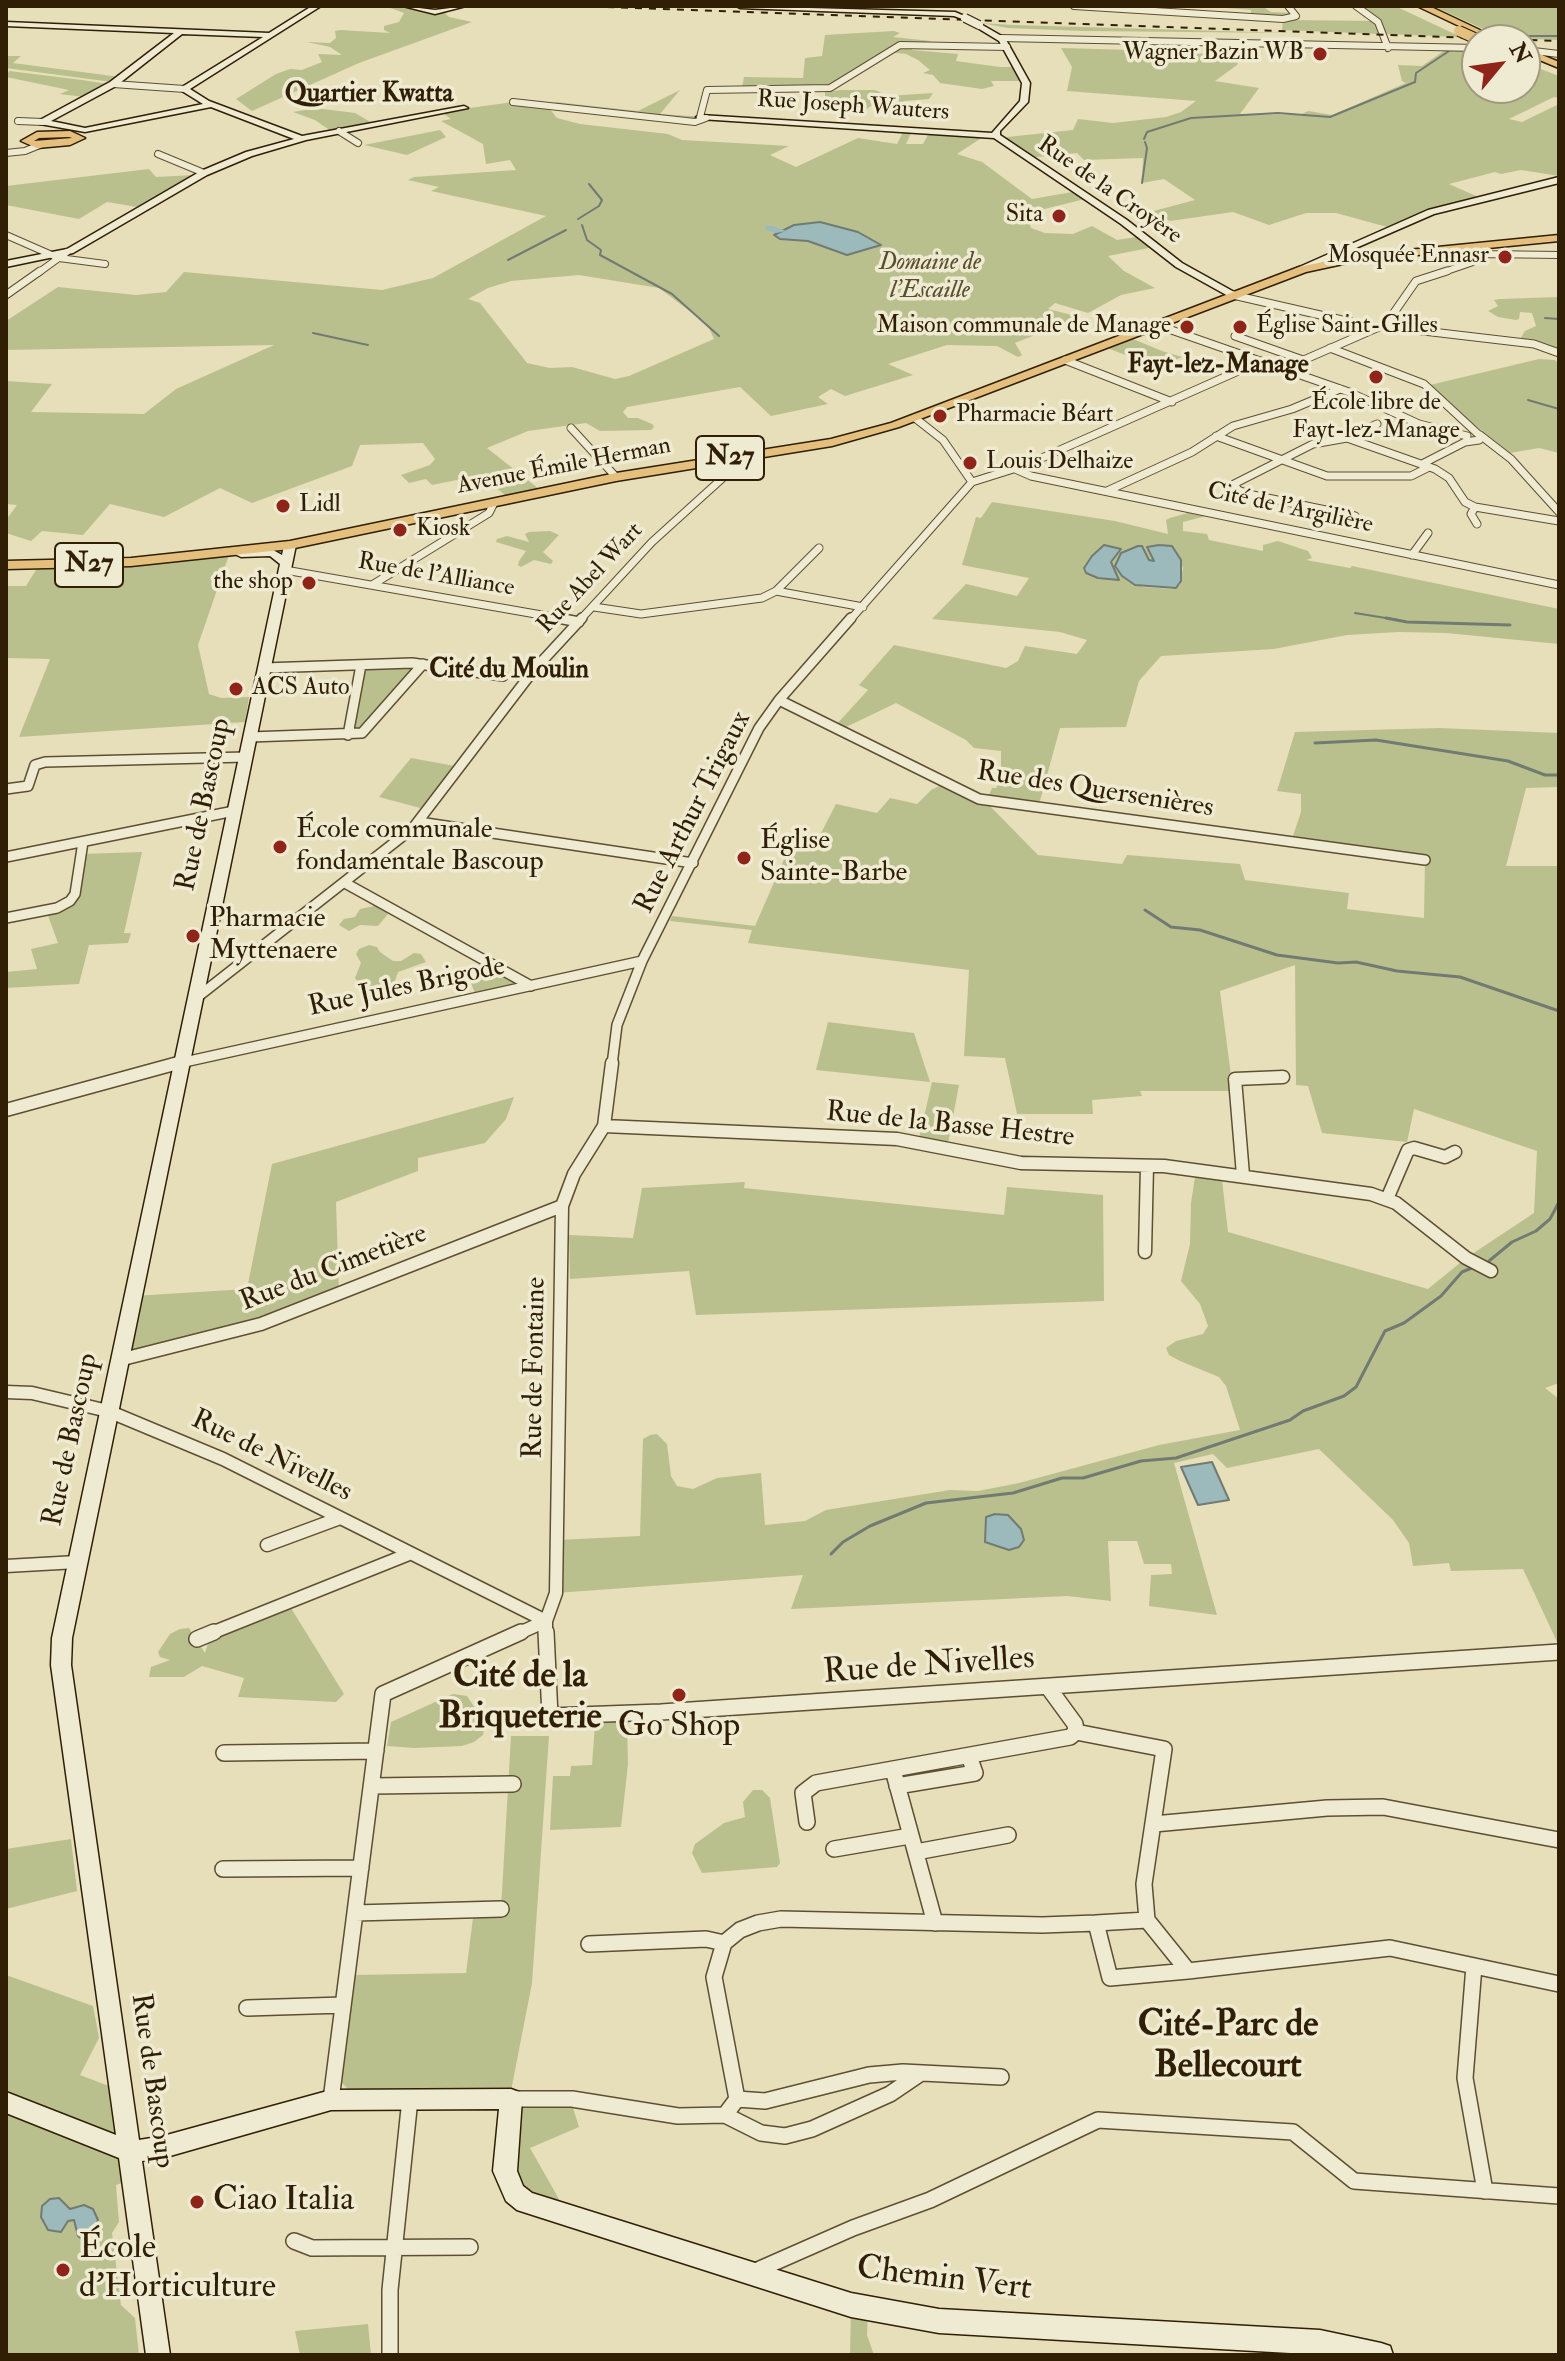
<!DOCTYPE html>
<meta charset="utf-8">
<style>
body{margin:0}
#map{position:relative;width:1565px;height:2361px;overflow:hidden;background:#e7deba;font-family:"IM FELL Double Pica",serif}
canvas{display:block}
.frame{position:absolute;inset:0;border:8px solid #301f05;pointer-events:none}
.north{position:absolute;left:1461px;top:24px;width:80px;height:80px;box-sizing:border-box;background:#efead2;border:2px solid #a39980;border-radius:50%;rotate:61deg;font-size:22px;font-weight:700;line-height:32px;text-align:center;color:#301f05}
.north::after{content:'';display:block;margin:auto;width:28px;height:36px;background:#8f2418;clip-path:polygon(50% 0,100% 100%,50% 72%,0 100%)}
</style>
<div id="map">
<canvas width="1565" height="2361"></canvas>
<div class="frame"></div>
<div class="north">N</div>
</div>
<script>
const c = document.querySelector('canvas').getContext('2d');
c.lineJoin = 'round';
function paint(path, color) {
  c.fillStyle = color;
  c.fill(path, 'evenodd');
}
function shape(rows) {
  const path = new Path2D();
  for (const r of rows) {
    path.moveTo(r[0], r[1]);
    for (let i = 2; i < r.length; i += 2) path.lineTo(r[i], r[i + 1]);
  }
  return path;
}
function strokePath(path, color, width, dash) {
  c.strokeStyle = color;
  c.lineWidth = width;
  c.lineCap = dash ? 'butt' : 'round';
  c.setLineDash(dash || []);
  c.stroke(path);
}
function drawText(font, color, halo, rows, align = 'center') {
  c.font = font + ' "IM FELL Double Pica",serif';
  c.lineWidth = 7;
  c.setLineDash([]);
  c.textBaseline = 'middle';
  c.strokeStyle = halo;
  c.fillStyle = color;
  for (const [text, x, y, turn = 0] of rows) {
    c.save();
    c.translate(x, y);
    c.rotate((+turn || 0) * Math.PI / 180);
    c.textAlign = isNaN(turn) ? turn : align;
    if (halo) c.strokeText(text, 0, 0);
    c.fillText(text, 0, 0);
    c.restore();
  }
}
paint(shape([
 [385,6,456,6,444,12,449,17,472,22,359,63,252,111,236,99,276,74,290,69,302,70,322,62,318,54,342,55,330,47,307,42,330,43,336,38,335,31,340,30,390,33,384,30,384,26,399,22,404,13],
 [1203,6,1262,6,1271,12,1294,13,1288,20,1376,21,1379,34,1282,30,1283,20,1251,15,1251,10],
 [1360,6,1395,6,1461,37,1386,34,1382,22],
 [1433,6,1559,6,1559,40,1503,38],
 [981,23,1013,25,1292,33,1082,31,1008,28],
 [894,31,900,33,893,37,931,41,913,44,912,50,958,54,956,61,1000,67,1018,67,1025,81,991,81,994,86,982,89,940,83,933,75,923,73,930,70,918,60,906,54,887,52,836,86,742,88,744,77,803,78,805,58,822,56,825,35],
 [1061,48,1132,50,1133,53,1249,54,1240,58,1237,65,1215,81,1259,88,1240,114,1300,115,1308,111,1332,115,1406,83,1402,81,1398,65,1422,66,1448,48,1477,49,1477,88,1525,88,1525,63,1559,76,1559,98,1554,97,1509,119,1522,122,1559,104,1559,176,1521,170,1501,174,1495,172,1449,184,1483,199,1431,212,1391,228,1336,213,1306,213,1269,225,1233,212,1170,221,1150,212,1195,200,1164,179,1142,183,1143,158,1084,160,1077,153,1027,158,998,138,1073,130,1078,119,1113,123,1166,117,1181,112,1196,101,1067,91,1072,67],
 [6,56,21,56,13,63,120,77,112,82,6,68],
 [9,71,82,80,108,84,84,97,60,94,69,90,6,77],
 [680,90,660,114,706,117,698,122,549,108,557,118,580,124,668,134,682,140,789,146,770,155,796,167,858,138,897,144,903,132,911,133,906,144,923,144,929,133,986,135,957,154,982,162,1032,199,1078,191,1089,198,1032,212,1028,216,1031,228,1045,233,1073,234,1092,226,1117,240,1142,236,1154,247,1108,256,1124,271,1155,288,1121,295,1088,313,1055,303,1048,309,1080,317,1015,343,1022,355,1018,357,997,346,947,345,888,364,913,375,845,396,831,389,818,397,828,404,771,416,740,387,627,407,623,412,628,418,638,418,652,424,654,427,651,430,600,431,586,423,528,431,487,448,539,489,506,496,481,475,432,485,426,479,409,483,401,475,430,465,435,459,423,443,360,445,352,466,252,503,220,488,164,517,110,504,83,535,42,531,31,541,6,533,6,520,17,505,6,504,6,381,52,384,31,412,144,414,176,389,274,345,6,350,6,321,58,287,136,295,166,292,184,272,382,290,433,278,546,216,431,191,439,187,408,180,414,177,516,170,510,160,486,164,483,144,441,121,451,119,441,112,513,102,551,106,556,102,638,111],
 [579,275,659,288,707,324,714,339,629,376,615,379,572,367,550,368,527,363,480,303,468,299,488,288,511,281],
 [841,90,875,90,888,96,933,93,929,99,904,101,893,115,881,114,884,108,871,106,864,111,836,114,838,110,811,103,825,101,825,92],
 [315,108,355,113,374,124,331,131,315,120,293,112],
 [440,130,446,137,407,155,364,145],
 [149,169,156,177,194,175,143,208,107,202,79,219,6,205,6,186],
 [1559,297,1559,353,1520,339,1525,331,1536,326,1532,313,1520,312,1519,319,1516,320,1498,317,1488,311,1498,306,1494,300,1500,299],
 [1133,339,1162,351,1182,357,1173,361,1161,358,1147,363,1107,348],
 [1539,359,1555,360,1559,364,1559,453,1539,448,1510,453,1458,412,1430,385],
 [992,502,1115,521,1168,534,1166,520,1170,518,1191,512,1206,516,1183,522,1183,531,1207,534,1209,540,1263,551,1263,545,1278,541,1308,551,1312,558,1306,560,1350,568,1352,566,1559,609,1559,644,1446,633,1399,632,1347,635,1274,649,1161,656,1139,681,1126,727,1060,728,1038,808,987,800,992,788,996,788,1001,781,1001,751,974,748,966,740,896,703,840,730,835,726,868,690,859,685,894,645,1006,668,1018,661,1025,646,1077,654,1087,640,1060,632,932,619,966,584,1017,596,1029,578,962,565,976,517,981,518],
 [1172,546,1183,568,1180,585,1172,589,1143,587,1124,578,1167,562],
 [550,531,559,535,543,552,553,561,551,564,534,560,521,567,518,565,519,561,526,551,496,542,497,539,507,536,529,542,525,534,529,532],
 [229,555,198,645,209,694,221,698,249,697,245,722,19,737,50,659,6,658,6,586,26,586,39,565],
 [423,664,365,731,348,735,361,665],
 [1439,728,1559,733,1559,787,1526,788,1506,866,1559,866,1559,1383,1545,1388,1559,1399,1559,1646,1523,1569,1451,1571,1449,1563,1413,1566,1409,1543,1393,1520,1319,1449,1227,1468,1213,1454,1174,1463,1217,1615,1149,1606,1151,1575,1172,1574,1171,1564,1144,1564,1137,1541,1108,1541,1111,1601,1067,1596,791,1609,803,1575,556,1593,557,1540,640,1536,643,1439,650,1435,657,1434,667,1444,671,1476,677,1486,693,1489,717,1478,761,1473,765,1525,805,1521,826,1510,950,1490,978,1491,1019,1483,1159,1445,1240,1430,1226,1386,1219,1377,1180,1361,1169,1355,1166,1348,1176,1341,1203,1334,1208,1326,1200,1304,1181,1281,1190,1244,1191,1203,1195,1177,1222,1180,1228,1232,1428,1289,1466,1258,1534,1213,1537,1151,1414,1109,1407,1142,1322,1133,1308,1086,1296,1085,1295,965,1220,991,1233,1091,1140,1091,1142,1096,1092,1100,1093,1114,1017,1114,1005,1058,964,1056,969,970,748,943,752,930,670,921,672,916,755,926,789,848,816,851,818,839,836,804,877,813,890,798,917,804,931,790,945,783,984,800,1038,855,1122,864,1127,855,1240,864,1245,880,1349,893,1347,909,1424,918,1425,860,1291,842,1301,812,1301,794,1277,791,1295,732],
 [411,758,455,766,424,809,379,797],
 [142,852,124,933,131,933,128,943,89,945,79,984,6,988,6,972,37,969,31,949,58,943,46,910,70,901,81,854],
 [379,905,388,914,378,926,360,925,349,931,339,925,344,919,355,917,360,909],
 [369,945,377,947,380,952,393,961,401,961,414,953,421,954,426,962,398,972,393,987,362,988,355,978,361,963,356,954,359,949],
 [481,961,518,983,475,993,471,983],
 [828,1022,914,1033,930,1082,816,1070],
 [932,1082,959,1085,948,1143,919,1138],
 [514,1097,506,1119,485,1143,418,1158,418,1171,336,1202,339,1293,261,1324,119,1360,133,1296,247,1289,272,1164],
 [745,1182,744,1188,1004,1215,1007,1187,1103,1195,1104,1301,696,1315,689,1271,570,1279,569,1235,633,1238,642,1188],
 [291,1608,344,1694,336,1702,238,1697,244,1678,202,1666,184,1677,149,1677,151,1667,170,1660,160,1657,158,1652,170,1634,180,1629,189,1628,205,1653,209,1640],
 [453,1694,467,1696,485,1723,483,1735,474,1742,462,1746,414,1748,387,1746,391,1722],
 [627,1720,628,1764,621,1827,550,1830,553,1776,570,1776,571,1766,592,1765,595,1724],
 [511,1736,549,1736,532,1983,511,2091,350,2091,341,2082,354,1975,466,1973,474,1910,501,1909],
 [753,1790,762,1790,770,1798,780,1863,777,1867,702,1873,692,1853,695,1844,724,1823,745,1817,743,1802],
 [71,1839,77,1891,6,1909,6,1849],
 [6,1975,93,2006,99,2038,80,2075,122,2091,135,2178,116,2185,119,2222,112,2233,121,2305,135,2318,139,2355,6,2355],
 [521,2108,573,2108,579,2127,530,2148,564,2208,526,2194,512,2166],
 [851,2305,868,2309,867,2335,874,2355,850,2355],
 [368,2324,371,2355,300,2355,295,2331]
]), '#bac08d');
const water = shape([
 [820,222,858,232,881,245,847,255,808,241,780,239,774,235,794,225,820,222],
 [1104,545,1121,549,1111,562,1119,580,1098,578,1086,573,1084,568,1092,556,1104,545],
 [1159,545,1172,546,1181,560,1181,581,1176,588,1135,585,1122,576,1115,566,1121,553,1138,546,1142,546,1149,560,1154,561,1147,547,1159,545],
 [1212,1462,1229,1500,1198,1505,1181,1467,1212,1462],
 [995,1514,1008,1515,1021,1529,1024,1540,1019,1547,1009,1550,985,1542,986,1517,995,1514],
 [59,2198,70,2209,84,2205,93,2209,98,2220,91,2235,83,2240,78,2236,74,2220,68,2221,61,2232,48,2230,41,2217,42,2206,50,2199,59,2198]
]);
paint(water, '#9cb9bb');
strokePath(water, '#717b72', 2);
strokePath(shape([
 [1500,36,1559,36],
 [1144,139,1147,132,1191,118,1278,113,1330,117,1415,82,1416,73,1449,51],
 [1142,183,1147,148,1145,142],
 [578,219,599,206,602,200,589,184],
 [582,225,587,240,601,250,600,255,672,294,719,336],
 [508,260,566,230],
 [1545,318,1559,319],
 [313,333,368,345],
 [1528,400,1559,409],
 [1355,613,1398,620]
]), '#717b72', 2);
strokePath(shape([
 [1386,618,1407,622,1510,625],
 [1315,743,1376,740,1508,761,1545,775,1559,775],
 [1145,910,1171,927,1200,930,1277,955,1338,963,1356,962,1397,971,1460,977,1559,1011],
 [1489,1261,1512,1242,1536,1231,1550,1219,1559,1202],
 [831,1554,843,1542,870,1526,926,1503,1013,1493,1062,1478,1083,1478,1141,1461,1176,1458,1290,1420,1303,1411,1344,1396,1356,1387,1385,1331,1404,1323,1441,1296,1462,1272,1474,1267]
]), '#717b72', 3);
paint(shape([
 [765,226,773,226,786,231,776,233,765,230,765,226]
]), '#9cb9bb');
const streetFar4 = shape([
 [1074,6,1283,19,1296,16,1288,6],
 [1356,6,1378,22,1388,48],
 [1001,38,1477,48],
 [1525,50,1559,54],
 [113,84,185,89],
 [513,102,695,122,706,118],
 [700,117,707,90,830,88,900,45,1007,47],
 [18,121,43,122],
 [339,131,358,143],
 [6,153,25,151,42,144],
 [158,154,204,173],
 [6,235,54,256],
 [1483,254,1559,255],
 [59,258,105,264],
 [38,273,67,252],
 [1441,273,1473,262,1483,254,1475,247]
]);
const streetFar3 = shape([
 [6,295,40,271],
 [1233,295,1377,328],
 [1157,325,1349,392,1419,424,1467,436],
 [1381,326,1534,344,1559,353],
 [1235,336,1303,360],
 [1330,348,1424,384,1478,434],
 [1065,360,1172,402],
 [1283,369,1386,324,1416,281,1447,271],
 [571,428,616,477],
 [1480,435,1511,459,1559,512],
 [1216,436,1327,476,1411,476,1429,467],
 [1347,438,1377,424],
 [1422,464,1465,442,1479,440],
 [1015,469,1031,476,1559,585],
 [972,482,1026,465,1261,361],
 [1107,491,1192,452,1233,426,1292,409,1340,389],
 [1475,507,1471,514,1477,524],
 [1355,516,1248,494,1238,490,1234,484,1313,444,1347,438,1435,469,1449,478,1465,502,1475,507,1559,521],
 [1412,555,1428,533],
 [285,570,570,620],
 [372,585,489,513,494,503],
 [776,591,863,607],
 [594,607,641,614,762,598,776,591,819,548],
 [580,620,652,542,747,456],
 [850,620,972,482,943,440,915,418]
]);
const streetFar2 = shape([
 [558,618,579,622],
 [264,668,412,663,503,676],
 [779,700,979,799,1425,860],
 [348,735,361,665],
 [250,737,362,733,423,664],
 [6,789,28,786,35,765,45,762,246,757],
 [419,822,693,863],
 [6,857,234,811],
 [345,883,531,986],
 [6,918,57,908,70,901,75,894,83,842],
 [195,999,413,828,533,671,582,618],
 [171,1065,642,961],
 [612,1065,617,1025,642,961,759,728,779,700,851,618]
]);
const streetFar1 = shape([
 [6,1110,178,1063],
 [604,1126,897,1139,1021,1163,1164,1166,1371,1194,1396,1203,1466,1258,1491,1271],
 [1243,1175,1235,1079,1283,1077],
 [1387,1199,1408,1150,1414,1148,1445,1157,1455,1152],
 [1145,1252,1147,1166],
 [119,1360,261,1324,562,1206],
 [6,1392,32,1393,108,1411,223,1459,546,1621],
 [267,1545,340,1518],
 [6,1566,77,1562],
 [209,1634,409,1554],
 [517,1634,546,1621],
 [546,1634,546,1621,556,1593,562,1206,574,1174,604,1126,612,1063]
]);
const street = shape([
 [546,1632,550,1716,661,1712,1559,1652],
 [197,1639,214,1632],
 [1076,1732,1164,1749,1144,1884,1147,1920],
 [224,1753,376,1751],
 [893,1770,935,1923],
 [373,1786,513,1784],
 [897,1786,975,1773,969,1756],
 [807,1822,803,1793,816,1783,1070,1737,1076,1732,1075,1724,1048,1687],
 [1154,1824,1327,1808,1383,1807,1559,1840],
 [834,1849,910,1836],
 [916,1852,1008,1835],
 [223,1869,361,1868],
 [355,1913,501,1909],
 [1147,1920,1188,1971,1110,1978,1096,1923,1147,1920],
 [589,1944,706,1939,724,1943],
 [1474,1966,1465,2078,1485,2191],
 [1188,1971,1390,1948,1559,1984],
 [247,2008,343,2005],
 [511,2099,572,2099,678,2116,725,2115,737,2099,714,1977,724,1943,740,1930,758,1923,781,1919,1042,1925,1096,1923],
 [737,2099,765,2101,869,2075,903,2072,1001,2077],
 [331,2100,383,1694,521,1632],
 [725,2115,761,2133,785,2136,812,2129,890,2094,921,2073],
 [294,2241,312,2248,470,2247],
 [753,2272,853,2228,930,2200,1098,2120,1293,2132,1354,2181,1559,2196],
 [390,2355,390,2290,410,2099]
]);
const secondary = shape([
 [312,6,321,6,190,89,209,101,302,136,464,106,468,108,306,140,252,156,207,175,73,253,6,267,6,261,67,249,201,171,246,152,294,139,211,107,85,132,40,124,40,120,110,82,174,33,6,26,6,22,269,33,312,6],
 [182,34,263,37,182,87,182,91,203,104,85,128,51,121,116,86,182,34],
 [403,6,435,10,466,6,435,14,403,6],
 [736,6,955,12,969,18,965,20,954,16,740,8,736,6],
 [979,23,1005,38,1030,83,1028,102,1000,131,1000,135,1127,220,1182,263,1236,293,1236,297,1230,297,1176,267,1121,224,994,138,700,119,696,117,700,115,992,133,1020,101,1022,83,999,41,976,27,979,23],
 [1559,177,1559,183,1434,214,1296,274,1288,272,1428,210,1559,177],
 [290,542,296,545,72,1638,71,1665,139,2140,163,2136,331,2090,511,2089,519,2092,522,2099,517,2171,523,2186,532,2193,851,2293,939,2309,1320,2330,1381,2343,1390,2346,1393,2355,1325,2355,939,2333,851,2317,517,2210,506,2201,493,2171,499,2109,331,2110,163,2158,142,2161,170,2355,146,2355,119,2158,6,2113,6,2092,116,2135,51,1665,52,1638,280,564,270,556,241,557,235,554,241,551,273,550,282,555,284,545,290,542]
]);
const primary = shape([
 [70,131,85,138,70,145,37,148,21,141,37,132,70,131],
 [69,137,72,138,34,141,39,138,69,137],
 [1559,235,1559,241,1357,261,1306,272,899,427,832,446,616,481,290,549,131,566,6,569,6,561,131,558,290,541,616,473,831,439,891,423,1299,267,1357,255,1559,235]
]);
const highway = shape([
 [1417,6,1429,6,1484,32,1476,34,1417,6],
 [1525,48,1559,62,1559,68,1525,54,1525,48]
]);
strokePath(streetFar4, '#5e4f32', 8);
strokePath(streetFar3, '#5e4f32', 9);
strokePath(streetFar2, '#5e4f32', 12);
strokePath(streetFar1, '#5e4f32', 15);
strokePath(street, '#5e4f32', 18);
strokePath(secondary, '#301f05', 3);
strokePath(primary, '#301f05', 3);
strokePath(highway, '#301f05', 3);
strokePath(streetFar4, '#efead2', 6);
strokePath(streetFar3, '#efead2', 7);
strokePath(streetFar2, '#efead2', 9);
strokePath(streetFar1, '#efead2', 12);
strokePath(street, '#efead2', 15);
paint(secondary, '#efead2');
paint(primary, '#e4bf7d');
paint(highway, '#e4bf7d');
strokePath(shape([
 [555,6,587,7],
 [579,6,1559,41]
]), '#301f05', 2, [7, 7]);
const secondaryBridge = shape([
 [965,18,979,25]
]);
const highwayBridge = shape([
 [1459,31,1479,40]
]);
strokePath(secondaryBridge, '#301f05', 10, []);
strokePath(highwayBridge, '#301f05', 12, []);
strokePath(secondaryBridge, '#efead2', 8);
strokePath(highwayBridge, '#e4bf7d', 10);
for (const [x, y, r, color] of [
 [1320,54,8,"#8f2418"],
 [1059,216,8,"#8f2418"],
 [1505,257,8,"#8f2418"],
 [1187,327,8,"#8f2418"],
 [1240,327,8,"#8f2418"],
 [1376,377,8,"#8f2418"],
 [940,416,8,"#8f2418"],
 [970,463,8,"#8f2418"],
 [283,506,8,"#8f2418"],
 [400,530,8,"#8f2418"],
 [309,583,8,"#8f2418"],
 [236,689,8,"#8f2418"],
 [280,847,8,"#8f2418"],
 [744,858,8,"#8f2418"],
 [193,936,8,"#8f2418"],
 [679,1695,8,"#8f2418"],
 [197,2202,8,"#8f2418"],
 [63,2270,8,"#8f2418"]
]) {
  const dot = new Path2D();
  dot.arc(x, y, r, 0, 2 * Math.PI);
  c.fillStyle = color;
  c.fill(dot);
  strokePath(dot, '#efead2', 3);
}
drawText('24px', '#301f05', '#efead2', [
 ["Wagner Bazin WB",1304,54,"right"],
 ["Sita",1043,216,"right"],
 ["Mosquée Ennasr",1489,257,"right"],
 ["Maison communale de Manage",1171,327,"right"],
 ["Église Saint-Gilles",1256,327],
 ["École libre de",1376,404,"center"],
 ["Fayt-lez-Manage",1376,432,"center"],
 ["Pharmacie Béart",956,416],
 ["Louis Delhaize",986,463],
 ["Lidl",299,506],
 ["Kiosk",416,530],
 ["the shop",293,583,"right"],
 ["ACS Auto",252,689]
], 'left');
drawText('24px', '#301f05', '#efead2', [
 ["Rue Joseph Wauters",853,107,4],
 ["Rue de la Croyère",1109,191,35],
 ["Avenue Émile Herman",564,467,-11],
 ["Cité de l'Argilière",1290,509,12],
 ["Rue de l'Alliance",436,576,10],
 ["Rue Abel Wart",591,579,-47]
]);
drawText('italic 24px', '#594f2e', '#efead2', [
 ["Domaine de",930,264],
 ["l'Escaille",930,292]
]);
drawText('bold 26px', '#301f05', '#efead2', [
 ["Quartier Kwatta",369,95],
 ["Cité du Moulin",509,671]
]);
drawText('bold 26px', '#301f05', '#efead2', [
 ["Fayt-lez-Manage",1218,366]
]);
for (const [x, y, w] of [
 [730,458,68],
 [89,565,68]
]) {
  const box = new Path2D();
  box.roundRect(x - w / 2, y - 22, w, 44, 6);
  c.fillStyle = '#efead2';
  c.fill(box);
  strokePath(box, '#301f05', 2);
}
drawText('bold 26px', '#301f05', null, [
 ["N27",730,458],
 ["N27",89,565]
]);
drawText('28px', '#301f05', '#efead2', [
 ["Rue des Quersenières",1095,791,9],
 ["Rue de Bascoup",205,805,-78],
 ["Rue Arthur Trigaux",694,813,-63],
 ["Rue Jules Brigode",407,988,-12],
 ["Rue de la Basse Hestre",950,1126,6],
 ["Rue du Cimetière",334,1269,-21],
 ["Rue de Fontaine",536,1368,-89],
 ["Rue de Bascoup",72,1440,-78],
 ["Rue de Nivelles",271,1457,26],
 ["Rue de Bascoup",151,2081,82]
]);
drawText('28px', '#301f05', '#efead2', [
 ["École communale",296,831],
 ["fondamentale Bascoup",296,863],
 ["Église",760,842],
 ["Sainte-Barbe",760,874],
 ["Pharmacie",209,920],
 ["Myttenaere",209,952]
], 'left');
drawText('34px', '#301f05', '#efead2', [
 ["Rue de Nivelles",929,1667,-4],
 ["Chemin Vert",944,2280,7]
]);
drawText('34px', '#301f05', '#efead2', [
 ["Go Shop",679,1728,"center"],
 ["Ciao Italia",213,2202],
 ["École",79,2250],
 ["d'Horticulture",79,2289]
], 'left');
drawText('bold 36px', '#301f05', '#efead2', [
 ["Cité de la",520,1678],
 ["Briqueterie",520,1719],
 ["Cité-Parc de",1228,2027],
 ["Bellecourt",1228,2068]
]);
</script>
